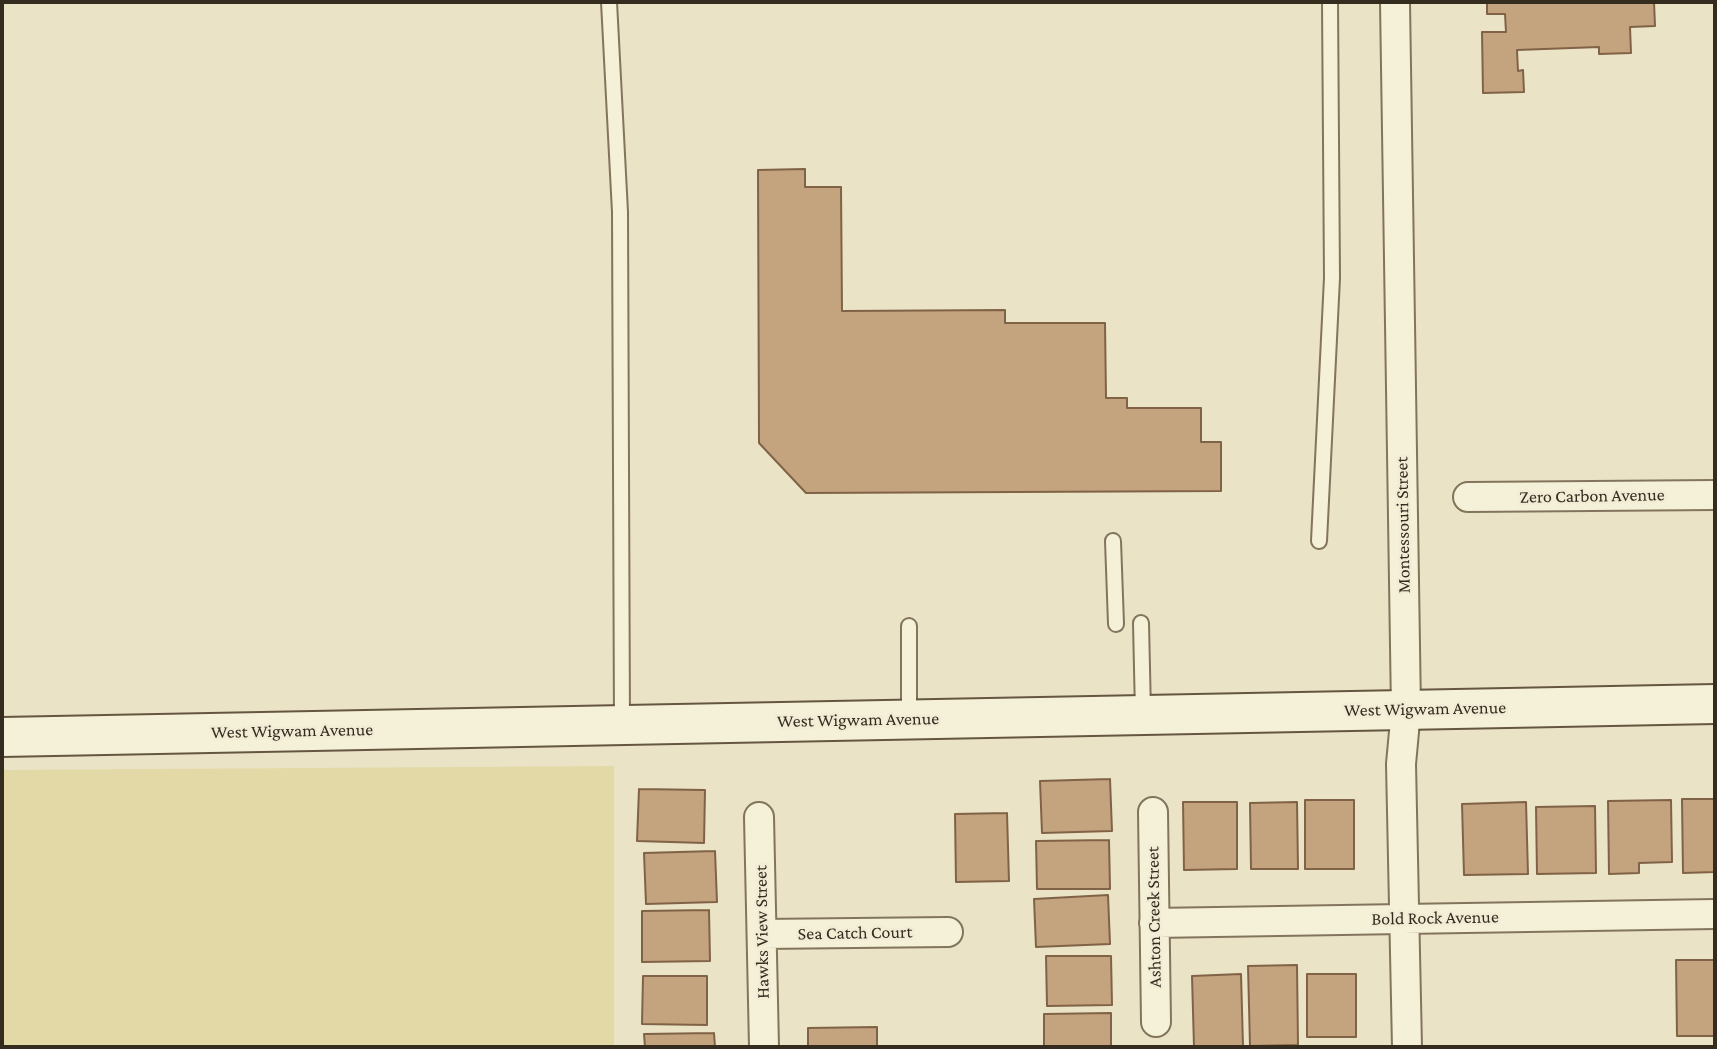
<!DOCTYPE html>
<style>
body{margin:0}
#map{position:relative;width:1717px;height:1049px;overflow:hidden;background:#eae3c6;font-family:"Crimson Pro",serif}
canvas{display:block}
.frame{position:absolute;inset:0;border:4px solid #352c20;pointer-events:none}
</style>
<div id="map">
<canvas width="1717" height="1049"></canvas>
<div class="frame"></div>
</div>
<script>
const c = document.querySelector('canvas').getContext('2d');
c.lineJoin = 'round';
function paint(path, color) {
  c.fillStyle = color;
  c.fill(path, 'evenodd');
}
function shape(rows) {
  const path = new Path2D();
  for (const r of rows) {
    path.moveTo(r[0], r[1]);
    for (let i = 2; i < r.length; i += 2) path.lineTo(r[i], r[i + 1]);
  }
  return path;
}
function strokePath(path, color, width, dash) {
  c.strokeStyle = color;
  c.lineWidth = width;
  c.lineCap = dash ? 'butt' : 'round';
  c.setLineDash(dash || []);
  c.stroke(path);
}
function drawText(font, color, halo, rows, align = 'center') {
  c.font = font + ' "Crimson Pro",serif';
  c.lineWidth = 5;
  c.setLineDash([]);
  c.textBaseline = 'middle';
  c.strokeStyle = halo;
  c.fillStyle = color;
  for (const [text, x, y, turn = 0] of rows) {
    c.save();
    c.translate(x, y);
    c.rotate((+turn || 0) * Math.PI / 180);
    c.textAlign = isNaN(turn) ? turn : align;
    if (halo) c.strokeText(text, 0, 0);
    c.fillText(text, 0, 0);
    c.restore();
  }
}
paint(shape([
 [614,766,614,1047,2,1047,2,770]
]), '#e3d9a6');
const building = shape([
 [1487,2,1654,2,1655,26,1630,27,1631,53,1599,54,1599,47,1517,50,1518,71,1523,70,1524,92,1483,93,1482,32,1506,32,1505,14,1487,14,1487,2],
 [805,169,805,187,841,187,842,311,1005,310,1005,323,1105,323,1106,398,1127,398,1127,408,1201,408,1201,442,1221,442,1221,491,806,493,759,443,758,170,805,169],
 [1110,779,1112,831,1042,833,1040,781,1110,779],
 [639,789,705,790,704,843,637,841,639,789],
 [1682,799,1715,799,1715,872,1683,873,1682,799],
 [1305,800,1354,800,1354,869,1305,869,1305,800],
 [1671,800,1672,862,1639,863,1639,873,1609,874,1608,801,1671,800],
 [1183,802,1237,802,1237,869,1184,870,1183,802],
 [1297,802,1298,869,1251,869,1250,803,1297,802],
 [1526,802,1528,874,1464,875,1462,804,1526,802],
 [1595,806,1596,873,1537,874,1536,807,1595,806],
 [1007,813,1009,881,956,882,955,814,1007,813],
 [1109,840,1110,889,1037,889,1036,841,1109,840],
 [715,851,717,902,646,904,644,853,715,851],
 [1108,895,1110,944,1036,947,1034,899,1108,895],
 [709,910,710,961,642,962,642,911,709,910],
 [1046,956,1111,956,1112,1005,1047,1006,1046,956],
 [1676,960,1715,960,1715,1036,1677,1036,1676,960],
 [1297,965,1298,1045,1250,1046,1248,966,1297,965],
 [1241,974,1243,1046,1194,1047,1192,976,1241,974],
 [1307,974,1356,974,1356,1037,1307,1037,1307,974],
 [643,976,707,976,707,1025,642,1024,643,976],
 [1111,1013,1111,1047,1044,1047,1044,1014,1111,1013],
 [877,1027,877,1047,808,1047,808,1028,877,1027],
 [714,1033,715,1047,645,1047,644,1034,714,1033]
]);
paint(building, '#c4a37f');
strokePath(building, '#806346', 2);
const lane = shape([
 [609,2,620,212,622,725],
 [1113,541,1116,624],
 [1319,541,1332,278,1330,2],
 [1141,623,1143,713],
 [909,626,909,717]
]);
const street = shape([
 [1395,2,1406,710,1401,764,1407,1047],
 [1468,497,1715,495],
 [1153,812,1156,1022],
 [759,817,764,1047],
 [1154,923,1715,914],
 [762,934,948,932]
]);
const secondary = shape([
 [2,737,1715,704]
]);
strokePath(lane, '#83755d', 18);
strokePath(street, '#83755d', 32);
strokePath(secondary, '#655641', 42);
strokePath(lane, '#f5f0d8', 14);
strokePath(street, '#f5f0d8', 28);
strokePath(secondary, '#f5f0d8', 38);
drawText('18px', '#352c20', '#f2ecd5', [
 ["Zero Carbon Avenue",1592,496,-1],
 ["Montessouri Street",1403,525,-91],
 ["West Wigwam Avenue",1425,709,-1],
 ["West Wigwam Avenue",858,720,-1],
 ["West Wigwam Avenue",292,731,-1],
 ["Ashton Creek Street",1154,917,-91],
 ["Bold Rock Avenue",1435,918,-1],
 ["Hawks View Street",762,932,-91],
 ["Sea Catch Court",855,933,-1]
]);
</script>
